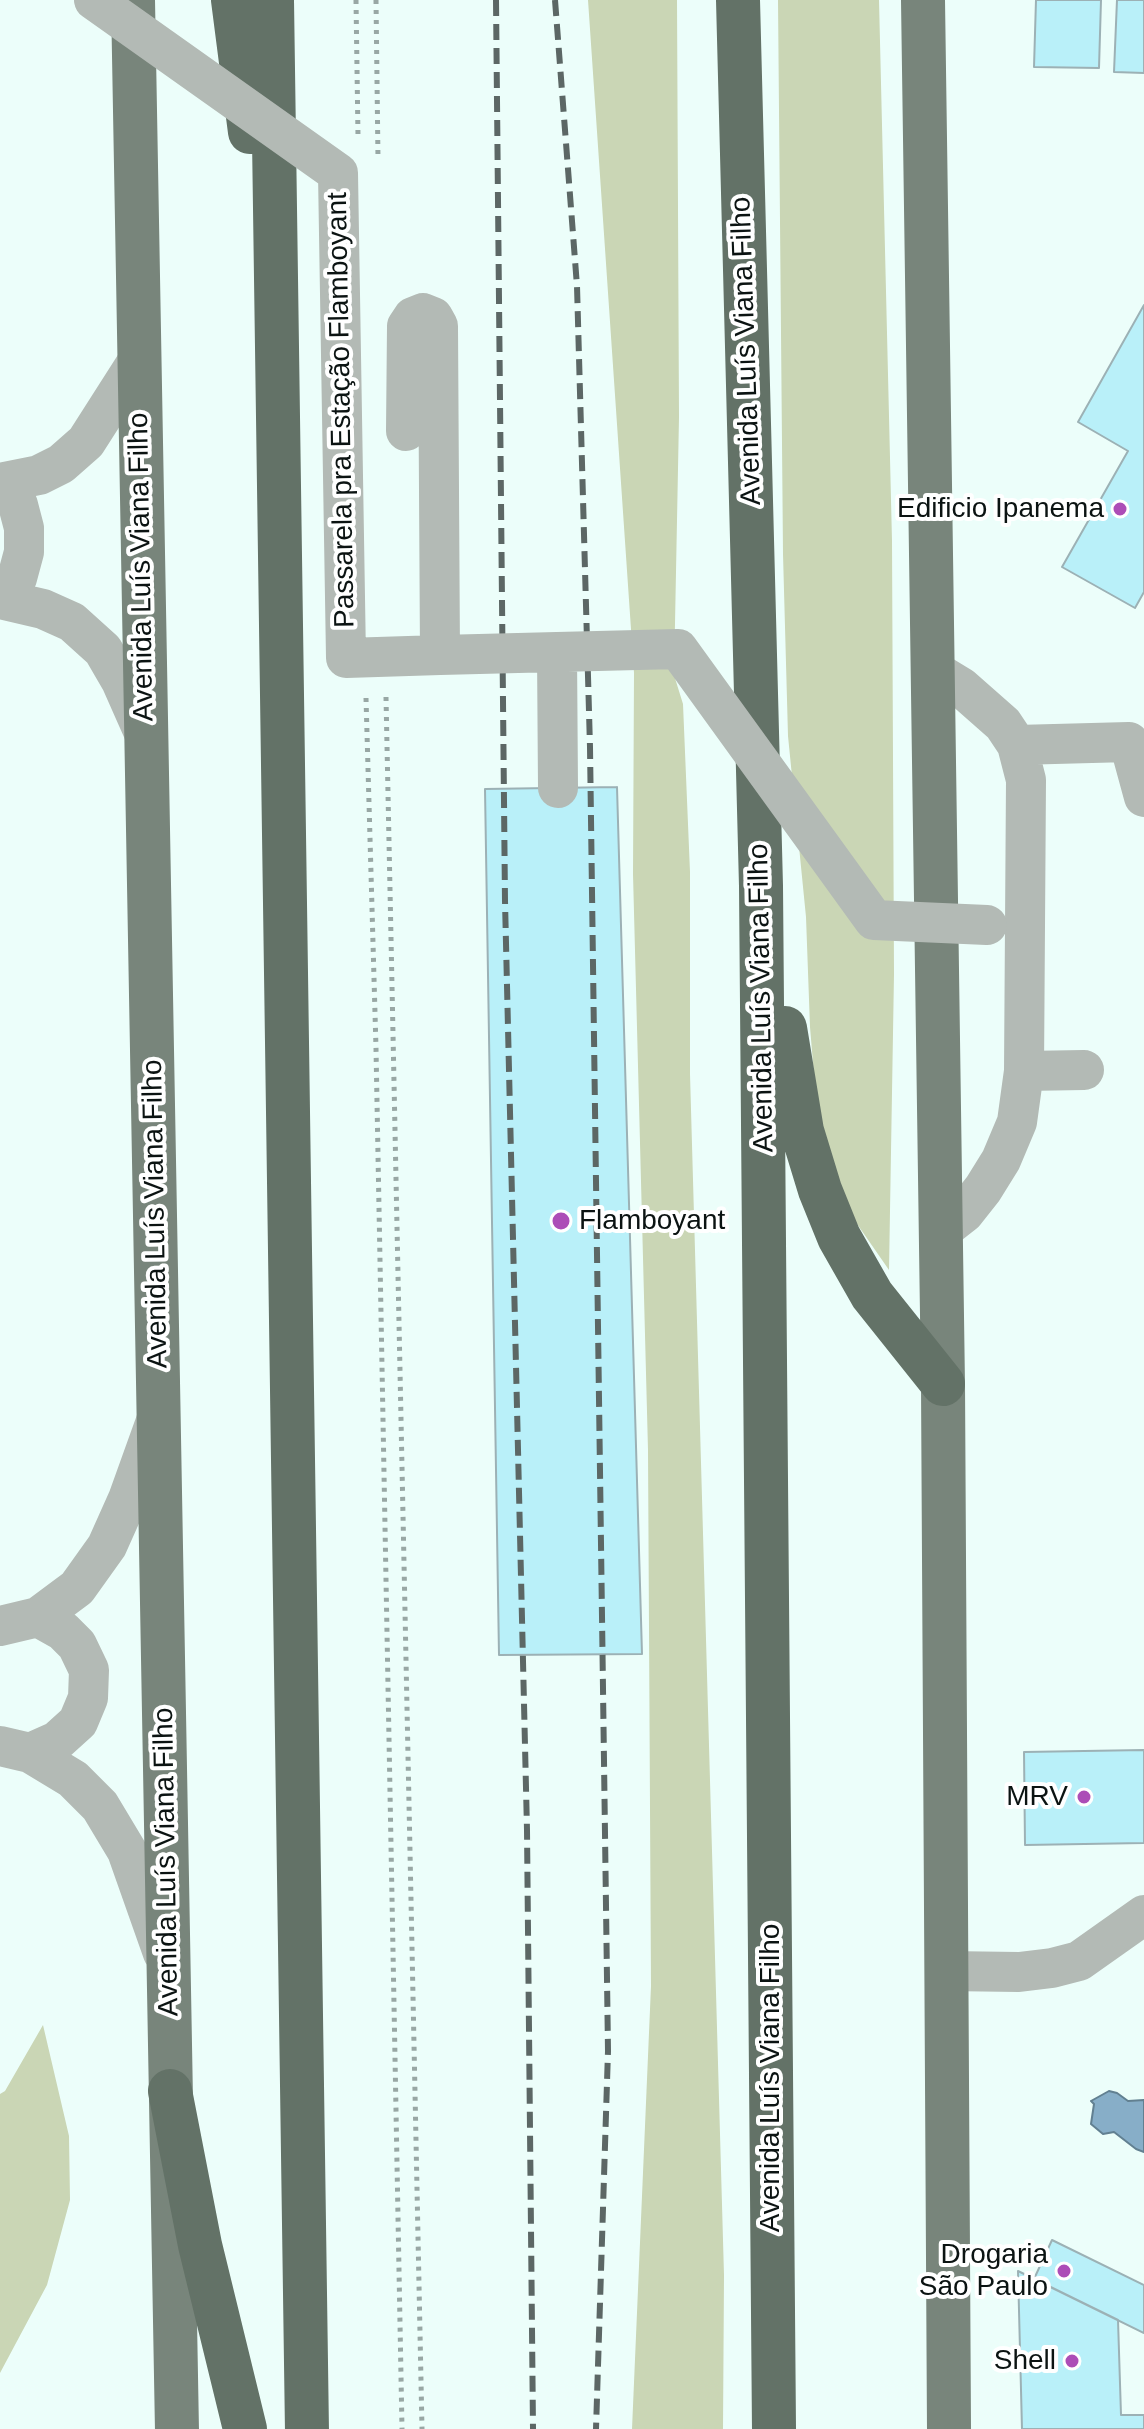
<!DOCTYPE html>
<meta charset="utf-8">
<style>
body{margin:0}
canvas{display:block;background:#ecfefa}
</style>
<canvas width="1144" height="2429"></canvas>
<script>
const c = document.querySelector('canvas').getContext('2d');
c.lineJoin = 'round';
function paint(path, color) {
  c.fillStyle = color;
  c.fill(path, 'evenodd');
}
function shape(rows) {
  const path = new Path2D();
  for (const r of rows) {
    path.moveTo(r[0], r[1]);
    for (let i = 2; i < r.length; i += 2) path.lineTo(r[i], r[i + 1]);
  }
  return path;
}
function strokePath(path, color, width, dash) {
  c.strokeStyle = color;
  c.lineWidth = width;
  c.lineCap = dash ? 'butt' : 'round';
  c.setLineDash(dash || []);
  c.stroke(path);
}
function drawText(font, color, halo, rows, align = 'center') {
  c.font = font + ' Arial,sans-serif';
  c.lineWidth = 8;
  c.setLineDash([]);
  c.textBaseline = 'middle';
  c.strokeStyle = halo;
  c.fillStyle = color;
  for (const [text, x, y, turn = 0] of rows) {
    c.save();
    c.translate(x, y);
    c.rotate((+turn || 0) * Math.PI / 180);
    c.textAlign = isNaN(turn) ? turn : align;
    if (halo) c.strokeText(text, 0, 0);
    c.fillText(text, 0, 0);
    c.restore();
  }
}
paint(shape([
 [588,0,677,0,679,417,674,675,683,704,690,872,690,1074,724,2275,723,2429,632,2429,651,1986,648,1450,633,874,634,673],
 [778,0,879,0,892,541,894,974,889,1270,855,1221,819,1135,810,1027,806,917,788,736,783,554],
 [43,2025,69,2136,70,2200,47,2285,0,2373,0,2094,5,2091]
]), '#cad6b5');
const water = shape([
 [1109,2091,1117,2093,1128,2101,1144,2100,1144,2152,1136,2149,1114,2132,1103,2134,1091,2124,1094,2104,1091,2101,1109,2091]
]);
paint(water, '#87aec8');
strokePath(water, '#628091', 2);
const building = shape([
 [1036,0,1101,0,1099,68,1034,67,1036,0],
 [1117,0,1144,0,1144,73,1114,72,1117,0],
 [1144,305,1144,592,1135,608,1062,567,1128,451,1078,422,1144,305],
 [617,787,642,1654,499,1655,485,789,617,787],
 [1144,1750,1144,1843,1025,1845,1024,1752,1144,1750],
 [1052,2240,1144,2285,1144,2333,1034,2279,1052,2240],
 [1018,2271,1118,2320,1121,2415,1144,2415,1144,2429,1022,2429,1018,2271]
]);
paint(building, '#b9f0f9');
strokePath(building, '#9cb1b5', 2);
strokePath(shape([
 [356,0,358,136],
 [376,0,378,159],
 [386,697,422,2429],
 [366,698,376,1048,402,2429]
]), '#98a7a4', 5, [4, 6]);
strokePath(shape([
 [0,483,39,475,61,464,86,442,139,359],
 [0,599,43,609,72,622,103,650,121,681,144,733],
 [7,599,17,578,24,552,24,528,18,505,8,483],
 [933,670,961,687,1003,724,1017,745,1026,780,1024,1071,1017,1122,1001,1160,983,1189,964,1213,941,1231],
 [1017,745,1129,742,1144,797],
 [1024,1071,1084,1070],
 [0,1626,38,1617,77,1588,107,1546,128,1499,156,1421],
 [0,1746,30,1753,73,1779,100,1806,127,1851,163,1953],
 [30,1753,57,1741,78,1722,88,1698,89,1670,77,1645,63,1631,38,1617],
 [946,1971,1019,1972,1052,1968,1079,1961,1144,1915]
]), '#b3bab5', 40);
strokePath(shape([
 [133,0,177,2429],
 [923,0,943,1384,949,2429]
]), '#78857b', 44);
strokePath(shape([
 [233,0,250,132],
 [272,0,307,2429],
 [738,0,761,886,774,2429],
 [785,1028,802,1131,820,1190,839,1237,872,1295,943,1384],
 [170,2091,200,2245,245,2429]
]), '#637267', 44);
strokePath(shape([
 [496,0,505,901,527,1830,533,2429],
 [555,0,577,286,590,747,608,2051,596,2429]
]), '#5c6765', 6, [16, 8]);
strokePath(shape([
 [94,0,338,173,346,658,440,655],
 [406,431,407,326,413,317,423,313,433,317,438,326,440,655,557,652],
 [558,788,557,652,678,649,874,920,987,925]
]), '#b3bab5', 40);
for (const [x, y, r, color] of [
 [1120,509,8,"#ac4db7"],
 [561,1221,10,"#ac4db7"],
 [1084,1797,8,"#ac4db7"],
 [1064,2271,8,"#ac4db7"],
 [1072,2361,8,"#ac4db7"]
]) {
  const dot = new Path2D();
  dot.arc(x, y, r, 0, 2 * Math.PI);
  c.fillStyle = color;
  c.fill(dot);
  strokePath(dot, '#fff', 3);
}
drawText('28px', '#0b1312', '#fff', [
 ["Avenida Luís Viana Filho",747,351,-92],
 ["Passarela pra Estação Flamboyant",342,410,-91],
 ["Avenida Luís Viana Filho",142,567,-91],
 ["Avenida Luís Viana Filho",762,998,-91],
 ["Avenida Luís Viana Filho",156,1214,-91],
 ["Avenida Luís Viana Filho",167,1862,-91],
 ["Avenida Luís Viana Filho",771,2078,-90]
]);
drawText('28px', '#0b1312', '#fff', [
 ["Edificio Ipanema",1104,509],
 ["Flamboyant",579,1221,"left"],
 ["MRV",1068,1797],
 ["Drogaria",1048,2255],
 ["São Paulo",1048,2287],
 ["Shell",1056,2361]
], 'right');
</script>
